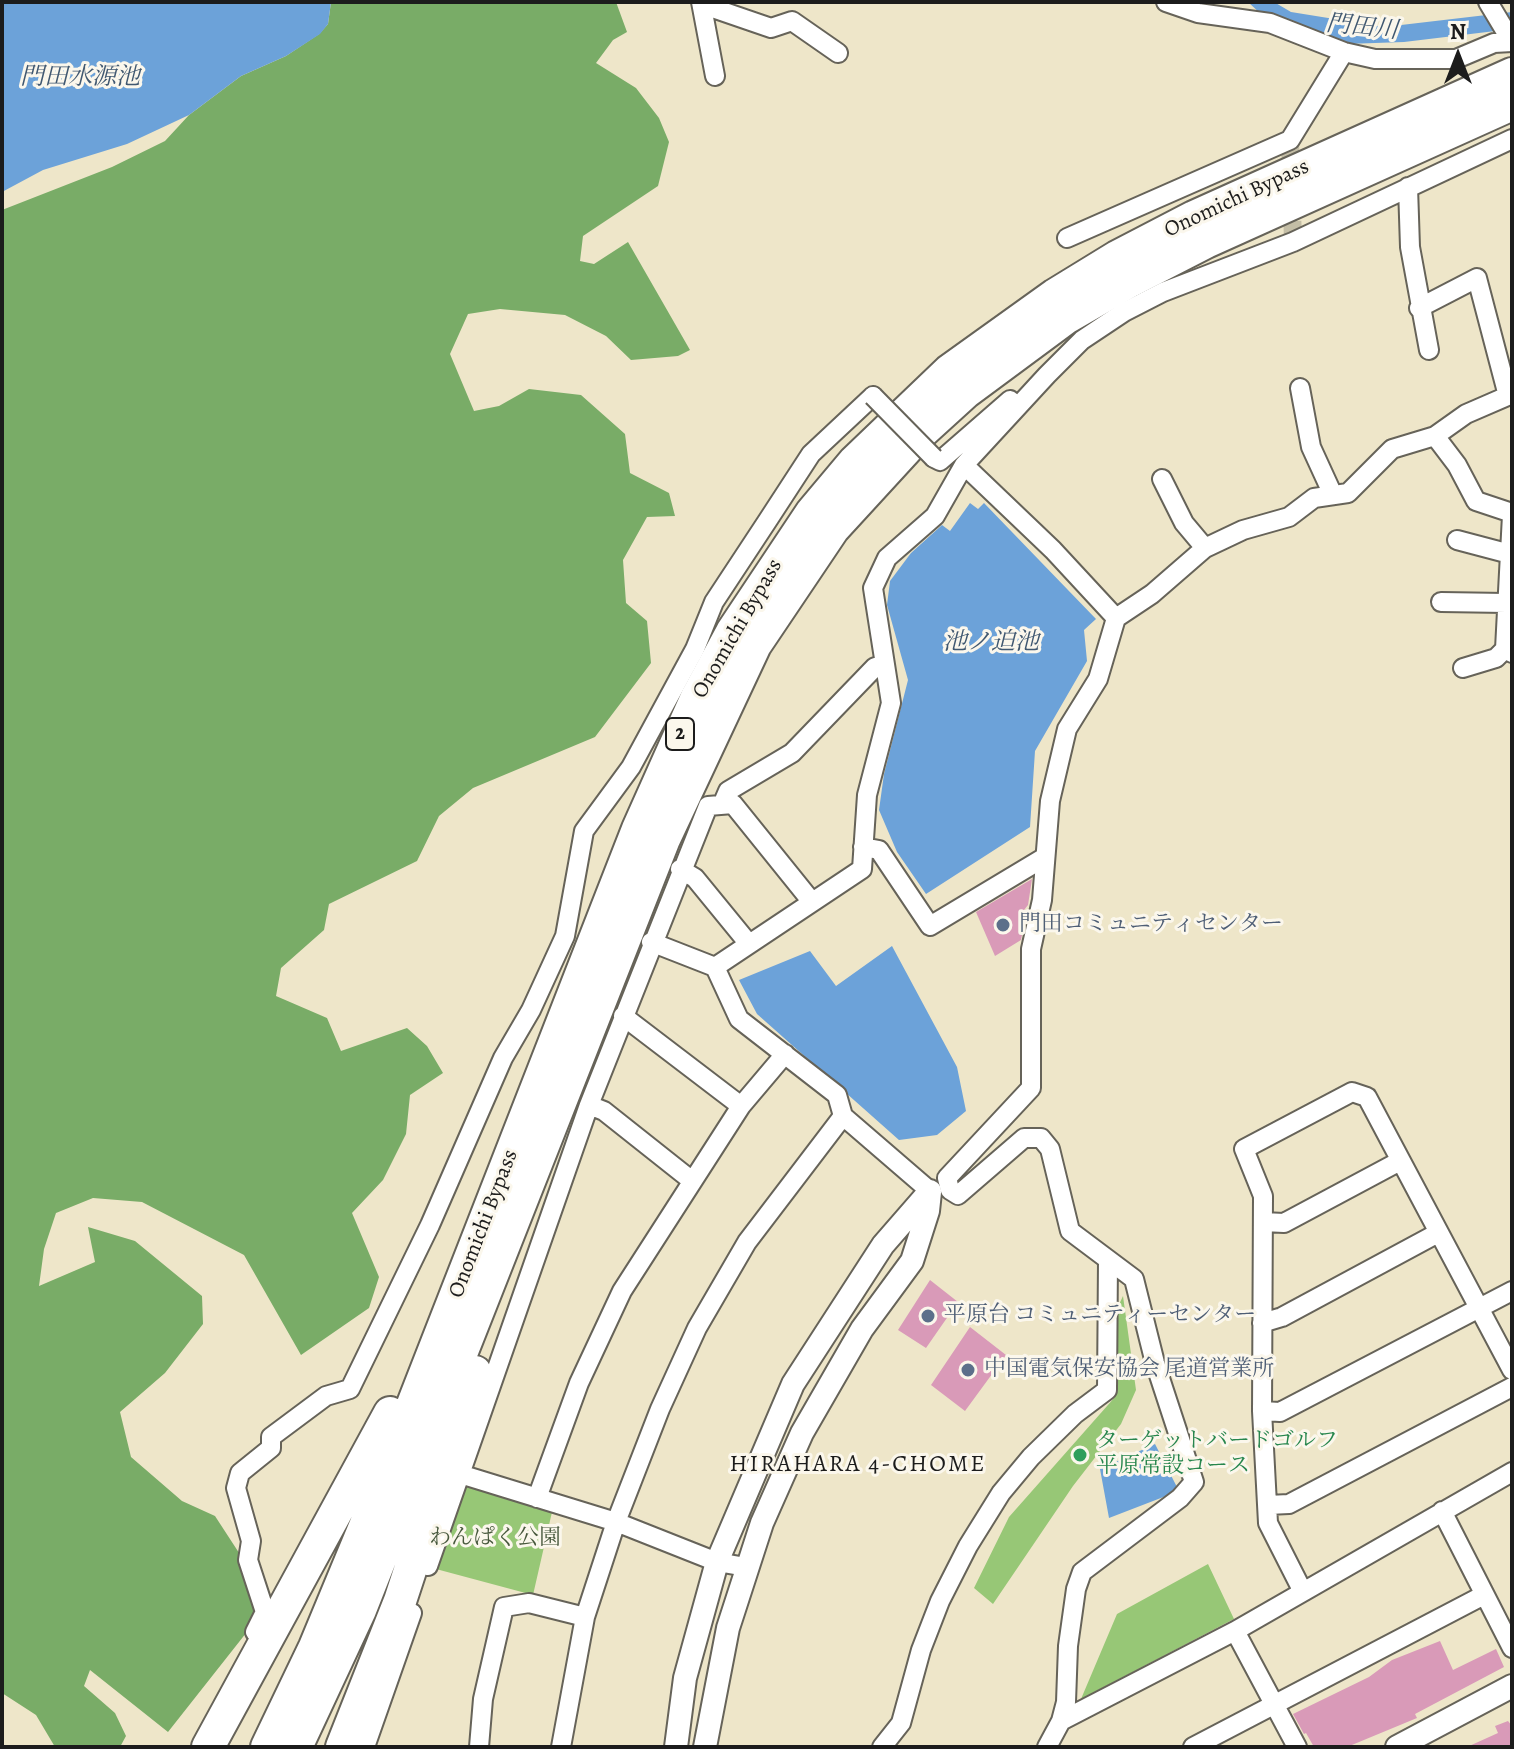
<!DOCTYPE html>
<meta charset="utf-8">
<style>
body{margin:0}
#map{position:relative;width:1514px;height:1749px;overflow:hidden;background:#eee6c9;font-family:Alegreya,serif}
canvas{display:block}
.frame{position:absolute;inset:0;border:4px solid #1c1c1c;pointer-events:none}
.north{position:absolute;left:1418px;top:16px;width:80px;height:80px;-webkit-text-stroke:6px #fbf7ec;paint-order:stroke;rotate:0deg;font-size:22px;font-weight:700;line-height:32px;text-align:center;color:#1c1c1c}
.north::after{content:'';display:block;margin:auto;width:28px;height:36px;background:#1c1c1c;clip-path:polygon(50% 0,100% 100%,50% 72%,0 100%)}
</style>
<div id="map">
<canvas width="1514" height="1749"></canvas>
<div class="frame"></div>
<div class="north">N</div>
</div>
<script>
const c = document.querySelector('canvas').getContext('2d');
c.lineJoin = 'round';
function paint(path, color) {
  c.fillStyle = color;
  c.fill(path, 'evenodd');
}
function shape(rows) {
  const path = new Path2D();
  for (const r of rows) {
    path.moveTo(r[0], r[1]);
    for (let i = 2; i < r.length; i += 2) path.lineTo(r[i], r[i + 1]);
  }
  return path;
}
function strokePath(path, color, width, dash) {
  c.strokeStyle = color;
  c.lineWidth = width;
  c.lineCap = dash ? 'butt' : 'round';
  c.setLineDash(dash || []);
  c.stroke(path);
}
function drawText(font, color, halo, rows, align = 'center') {
  c.font = font + ' Alegreya,"Noto Serif JP",serif';
  c.lineWidth = 6;
  c.setLineDash([]);
  c.textBaseline = 'middle';
  c.strokeStyle = halo;
  c.fillStyle = color;
  for (const [text, x, y, turn = 0] of rows) {
    c.save();
    c.translate(x, y);
    c.rotate((+turn || 0) * Math.PI / 180);
    c.textAlign = isNaN(turn) ? turn : align;
    if (halo) c.strokeText(text, 0, 0);
    c.fillText(text, 0, 0);
    c.restore();
  }
}
paint(shape([
 [1123,1296,1136,1390,1121,1424,1073,1486,993,1604,974,1588,1009,1517,1115,1397,1116,1311],
 [463,1482,552,1512,533,1595,436,1569],
 [1208,1564,1234,1619,1081,1699,1117,1614]
]), '#97c776');
paint(shape([
 [331,2,616,2,627,32,613,40,596,63,636,88,659,118,669,142,658,186,583,236,580,261,594,264,628,242,690,350,678,356,631,360,606,336,565,315,500,309,468,314,450,354,474,411,499,406,529,389,581,395,625,434,630,473,669,493,675,516,647,517,623,560,626,603,647,621,651,663,595,737,473,788,439,816,417,861,329,904,324,930,281,968,276,996,327,1018,341,1051,407,1028,427,1046,443,1073,410,1095,406,1134,383,1180,352,1213,379,1277,369,1308,301,1355,244,1255,142,1202,93,1198,56,1213,44,1249,39,1286,95,1262,88,1227,135,1241,202,1296,203,1324,165,1373,120,1412,131,1457,182,1501,215,1516,243,1559,260,1602,254,1623,168,1732,90,1670,84,1686,115,1713,126,1736,120,1747,55,1747,36,1715,2,1693,2,210,112,167,165,141,189,115,241,76,286,56,319,34,328,24]
]), '#79ac67');
paint(shape([
 [2,2,331,2,328,24,320,34,286,56,241,76,189,115,127,144,43,170,2,192],
 [1248,2,1274,2,1291,12,1384,27,1512,12,1512,29,1404,42,1346,44,1262,15],
 [970,503,978,509,984,503,1096,619,1084,630,1087,661,1035,751,1030,827,926,894,897,852,879,810,884,774,908,680,887,605,890,581,911,553,942,525,950,531],
 [892,946,957,1067,966,1111,937,1135,899,1140,757,1014,739,980,810,951,836,986],
 [1155,1444,1179,1491,1109,1518,1100,1469]
]), '#6ca2d9');
paint(shape([
 [1032,879,1028,905,1020,915,1024,924,1021,940,995,956,976,912],
 [930,1280,958,1302,926,1348,898,1330],
 [970,1327,1006,1355,965,1411,931,1385],
 [1440,1641,1453,1670,1496,1649,1504,1667,1415,1714,1417,1718,1347,1747,1314,1747,1306,1733,1304,1734,1293,1714,1369,1677,1392,1660],
 [1508,1721,1512,1726,1512,1747,1467,1747,1498,1733,1495,1726]
]), '#d99ab8');
strokePath(shape([
 [1290,140,1293,242]
]), '#c4bea6', 18, [18, 9]);
const minor = shape([
 [701,2,715,76],
 [1166,2,1198,13,1270,23,1344,52,1375,59,1456,59,1494,43,1512,42],
 [1488,2,1512,42],
 [704,5,771,28,792,21,838,53],
 [1408,187,1410,247,1429,350],
 [1067,238,1290,140,1344,52],
 [1419,308,1477,278,1508,396],
 [1300,388,1311,447,1333,495],
 [1435,436,1457,465,1476,501,1512,513],
 [934,458,940,461,1010,400],
 [964,465,1053,550,1116,618],
 [1162,479,1184,523,1205,548],
 [1512,515,1505,649,1512,653],
 [1457,540,1510,554],
 [1441,602,1506,603],
 [1463,668,1496,658,1505,649],
 [722,805,728,791,792,753,875,667,885,665],
 [863,847,879,850,930,926,1045,857],
 [680,869,695,878,749,944],
 [651,942,715,967,739,1019,837,1095,843,1116,930,1191],
 [715,967,862,869,867,795,891,703,873,588,887,558,935,516,964,465,1047,375,1082,340,1124,312,1163,292,1293,242,1512,139],
 [623,1016,741,1106],
 [589,1105,604,1111,691,1180],
 [1263,1222,1284,1223,1400,1161],
 [1262,1323,1282,1317,1438,1233],
 [1262,1411,1280,1412,1512,1291],
 [460,1474,616,1522,717,1562,746,1567],
 [537,1498,579,1383,622,1291,741,1106,785,1054],
 [1268,1505,1289,1504,1512,1387],
 [1442,1511,1512,1648],
 [428,1566,589,1105,708,806,733,804,812,902],
 [1303,1592,1268,1523,1262,1411,1263,1196,1244,1149,1352,1092,1367,1097,1512,1370],
 [1235,1631,1297,1747],
 [255,1632,265,1612,248,1560,251,1541,236,1488,240,1473,271,1448,271,1437,326,1396,350,1389,430,1225,503,1058,531,1010,565,936,584,831,631,767,695,649,714,602,768,520,811,454,873,396],
 [1061,1721,1066,1702,1068,1646,1076,1589,1082,1572,1180,1498,1194,1482,1155,1363,1134,1279,1070,1231,1050,1149,1041,1138,1024,1138,958,1195,950,1190,947,1178,1031,1088,1031,949,1042,900,1050,801,1067,729,1098,679,1116,618,1152,594,1205,548,1243,530,1289,517,1314,498,1348,493,1392,449,1435,436,1466,414,1512,394],
 [365,1747,412,1613],
 [479,1747,483,1699,504,1607,529,1603,585,1617],
 [561,1747,585,1617,616,1522,660,1409,697,1328,747,1242,843,1116],
 [882,1747,901,1723,921,1650,940,1601,968,1546,1001,1493,1031,1457,1075,1414,1107,1390,1108,1260],
 [1047,1747,1061,1721,1235,1631,1512,1472],
 [1193,1747,1484,1595]
]);
const tertiary = shape([
 [676,1747,685,1678,717,1562,793,1384,883,1245,930,1191],
 [705,1747,728,1628,762,1523,802,1433,862,1329,912,1261,928,1211,930,1192],
 [1397,1747,1512,1686]
]);
const motorway = shape([
 [208,1747,390,1413],
 [267,1747,315,1647,369,1517,638,829,697,697,732,632,812,512,854,462,949,371,1055,295,1117,257,1194,217,1512,74],
 [296,1747,360,1610,664,839,755,645,833,529,922,432,966,392,1066,318,1130,281,1206,242,1512,104],
 [342,1747,400,1601,475,1372]
]);
strokePath(minor, '#666359', 22);
strokePath(tertiary, '#666359', 26);
strokePath(motorway, '#666359', 36);
strokePath(minor, '#fff', 18);
strokePath(tertiary, '#fff', 22);
strokePath(motorway, '#fff', 32);
const minorBridge = shape([
 [873,396,934,458]
]);
strokePath(minorBridge, '#666359', 22, []);
strokePath(minorBridge, '#fff', 18);
for (const [x, y, r, color] of [
 [1003,925,8,"#5c6f8a"],
 [928,1316,8,"#5c6f8a"],
 [968,1370,8,"#5c6f8a"],
 [1080,1455,8,"#2e9e5b"]
]) {
  const dot = new Path2D();
  dot.arc(x, y, r, 0, 2 * Math.PI);
  c.fillStyle = color;
  c.fill(dot);
  strokePath(dot, '#fbf7ec', 3);
}
for (const [x, y, w] of [
 [680,734,28]
]) {
  const box = new Path2D();
  box.roundRect(x - w / 2, y - 16, w, 32, 6);
  c.fillStyle = '#fbf7ec';
  c.fill(box);
  strokePath(box, '#1c1c1c', 2);
}
drawText('bold 20px', '#1c1c1c', null, [
 ["2",680,734]
]);
drawText('22px', '#1c1c1c', '#fbf7ec', [
 ["Onomichi Bypass",1237,199,-25],
 ["Onomichi Bypass",738,629,-60],
 ["Onomichi Bypass",484,1224,-69]
]);
drawText('22px', '#4e5e75', '#fbf7ec', [
 ["門田コミュニティセンター",1019,925],
 ["平原台 コミュニティーセンター",944,1316],
 ["中国電気保安協会 尾道営業所",984,1370]
], 'left');
drawText('22px', '#27864d', '#fbf7ec', [
 ["ターゲットバードゴルフ",1096,1442],
 ["平原常設コース",1096,1467]
], 'left');
drawText('22px', '#47583c', '#fbf7ec', [
 ["わんぱく公園",495,1539]
]);
drawText('italic 24px', '#405871', '#fbf7ec', [
 ["門田川",1362,28,6],
 ["門田水源池",80,78],
 ["池ノ迫池",991,643]
]);
c.letterSpacing = '2px';
drawText('24px', '#1c1c1c', '#fbf7ec', [
 ["HIRAHARA 4-CHOME",858,1465]
]);
c.letterSpacing = '0px';
</script>
